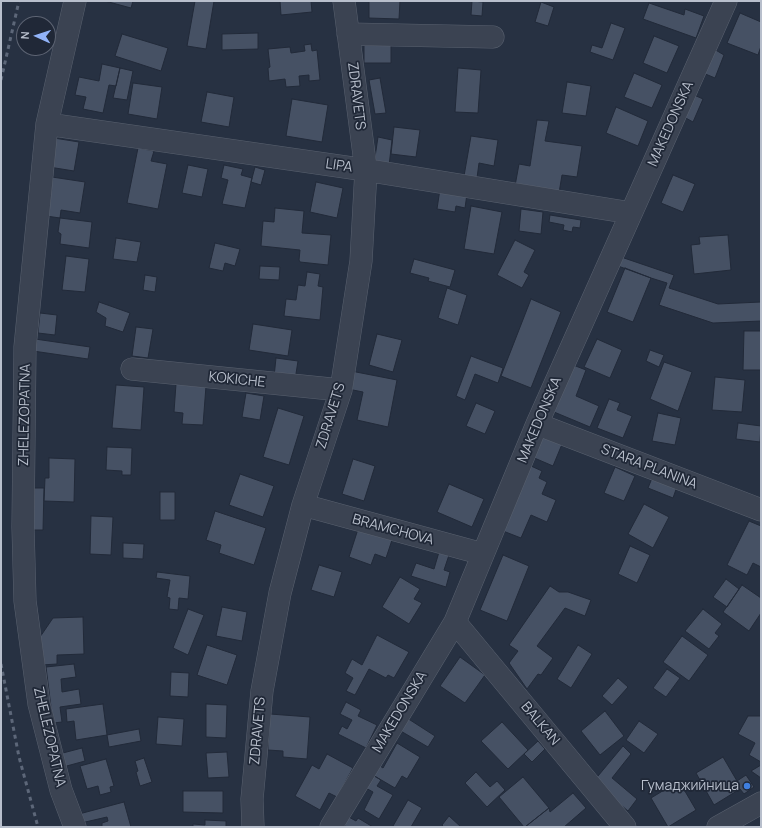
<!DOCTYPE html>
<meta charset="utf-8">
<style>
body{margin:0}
#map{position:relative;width:762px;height:828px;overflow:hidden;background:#273142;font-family:Manrope,sans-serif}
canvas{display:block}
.frame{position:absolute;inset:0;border:2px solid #b8bfcc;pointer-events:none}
.north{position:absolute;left:16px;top:16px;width:40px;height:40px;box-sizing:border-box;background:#202837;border:1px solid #5d6473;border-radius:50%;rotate:273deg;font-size:11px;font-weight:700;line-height:16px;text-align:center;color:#b8bfcc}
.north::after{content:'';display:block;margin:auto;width:14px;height:18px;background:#91b3f8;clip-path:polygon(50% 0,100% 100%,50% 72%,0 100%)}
</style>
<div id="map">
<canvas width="762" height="828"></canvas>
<div class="frame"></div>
<div class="north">N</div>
</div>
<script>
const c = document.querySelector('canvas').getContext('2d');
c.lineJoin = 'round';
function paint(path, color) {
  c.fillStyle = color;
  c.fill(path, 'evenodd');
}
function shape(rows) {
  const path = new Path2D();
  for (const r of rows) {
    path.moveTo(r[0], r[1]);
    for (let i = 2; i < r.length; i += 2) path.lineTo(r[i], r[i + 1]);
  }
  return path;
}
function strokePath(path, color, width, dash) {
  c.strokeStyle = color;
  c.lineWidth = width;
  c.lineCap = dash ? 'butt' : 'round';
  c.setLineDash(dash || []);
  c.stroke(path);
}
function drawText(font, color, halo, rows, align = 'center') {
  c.font = font + ' Manrope,sans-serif';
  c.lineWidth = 3.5;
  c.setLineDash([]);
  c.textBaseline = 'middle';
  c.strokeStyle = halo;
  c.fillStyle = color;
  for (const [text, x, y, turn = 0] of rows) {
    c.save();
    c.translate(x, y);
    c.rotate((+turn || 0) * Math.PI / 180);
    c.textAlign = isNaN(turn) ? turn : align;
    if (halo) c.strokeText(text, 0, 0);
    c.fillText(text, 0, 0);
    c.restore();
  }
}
const building = shape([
 [105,1,133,1,131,8,105,1],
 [195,1,214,1,206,49,187,46,195,1],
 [280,1,311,1,312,12,281,15,280,1],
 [369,1,400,1,399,19,369,18,369,1],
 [472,1,483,2,482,16,471,15,472,1],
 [541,2,554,7,548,26,535,22,541,2],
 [649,3,684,15,685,9,704,16,696,38,643,19,649,3],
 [740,13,761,22,761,46,758,55,727,43,740,13],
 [611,23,625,28,613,60,590,52,592,45,602,48,611,23],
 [258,33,258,49,222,50,222,34,258,33],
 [122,34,168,48,161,71,115,56,122,34],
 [654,36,679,46,667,73,643,63,654,36],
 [311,44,312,51,317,50,320,80,309,81,309,75,299,76,300,86,286,87,285,79,269,81,268,68,270,67,268,49,290,47,291,53,305,51,304,45,311,44],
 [364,44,391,44,391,63,364,63,364,44],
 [714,49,724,55,715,78,703,73,714,49],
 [102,64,120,68,116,86,109,85,103,113,83,109,86,97,75,95,79,77,99,81,102,64],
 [120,68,133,71,127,100,113,98,120,68],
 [458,68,481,70,478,113,455,112,458,68],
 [634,73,662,85,652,108,624,97,634,73],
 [380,78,386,113,375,114,369,80,380,78],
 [567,82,591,86,586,116,562,113,567,82],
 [133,83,162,87,157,119,128,114,133,83],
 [207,92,234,97,229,127,201,122,207,92],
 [694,95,703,99,693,122,684,117,694,95],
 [292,99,328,105,322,142,286,136,292,99],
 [616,107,648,121,638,146,606,133,616,107],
 [537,120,549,121,545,141,582,146,577,177,562,175,559,193,515,186,519,164,530,166,537,120],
 [394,127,420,130,416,157,391,154,394,127],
 [471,136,498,140,494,166,479,163,477,178,464,176,471,136],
 [378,137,392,140,389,166,374,164,378,137],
 [54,138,79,142,74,171,49,167,54,138],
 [138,148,154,151,151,161,167,164,158,209,127,203,138,148],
 [188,165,208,169,202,197,182,193,188,165],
 [224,165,243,169,241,175,252,178,245,208,222,204,228,180,221,178,224,165],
 [255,167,265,170,261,185,251,182,255,167],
 [673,175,695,184,683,212,661,203,673,175],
 [52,177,85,182,80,213,61,210,60,218,46,216,52,177],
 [316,182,343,188,337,218,310,212,316,182],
 [440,189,467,194,465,208,456,206,455,212,437,209,440,189],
 [471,206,502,212,494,254,464,249,471,206],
 [275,208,304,211,302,233,331,235,328,265,300,262,299,260,300,250,261,246,263,221,274,222,275,208],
 [521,209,543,212,541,234,519,231,521,209],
 [550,215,581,220,580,228,573,227,572,232,563,230,564,225,549,222,550,215],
 [60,218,92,222,89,248,60,244,61,234,58,232,60,218],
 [728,235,731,270,694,274,691,245,700,244,699,237,728,235],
 [116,238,141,242,137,262,113,259,116,238],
 [515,240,535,250,524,272,529,275,522,288,497,275,515,240],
 [215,243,240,249,235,266,225,263,223,271,209,268,215,243],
 [66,256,89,259,85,292,62,290,66,256],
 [621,257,674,275,669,288,718,304,761,302,761,321,713,323,659,305,667,283,651,278,618,266,621,257],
 [414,259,455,270,450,287,428,281,429,278,410,273,414,259],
 [260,266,280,267,279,280,259,279,260,266],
 [625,268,651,278,633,322,607,312,625,268],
 [307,272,320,274,318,286,323,287,320,320,284,316,286,299,296,300,298,285,305,286,307,272],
 [145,275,157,277,155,292,143,290,145,275],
 [447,288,467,295,458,325,438,318,447,288],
 [531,299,561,312,531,388,501,376,531,299],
 [99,302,130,313,123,332,105,326,106,318,96,312,99,302],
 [40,313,57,315,55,335,38,333,40,313],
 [253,324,292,330,288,356,249,350,253,324],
 [136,327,153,329,148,358,132,356,136,327],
 [744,331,761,331,761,370,743,370,744,331],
 [377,334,402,340,393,372,369,365,377,334],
 [35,339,90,347,88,359,33,351,35,339],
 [597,339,622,350,610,378,584,367,597,339],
 [650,350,664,355,659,367,646,361,650,350],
 [471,356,503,368,498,383,475,374,465,400,456,396,471,356],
 [276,358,298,361,295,380,274,377,276,358],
 [664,362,692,372,678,411,650,399,664,362],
 [573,365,586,370,576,396,599,406,590,427,554,412,573,365],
 [351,371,397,380,388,427,357,420,363,392,348,389,351,371],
 [715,377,745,380,742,412,712,410,715,377],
 [176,384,206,386,203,425,182,424,183,413,174,412,176,384],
 [116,385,144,387,141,430,112,428,116,385],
 [246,393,264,396,260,420,242,417,246,393],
 [609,399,620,403,617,410,632,416,623,438,597,428,609,399],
 [476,403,495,411,485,434,466,426,476,403],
 [278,408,304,416,289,465,263,457,278,408],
 [658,413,681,418,675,445,652,441,658,413],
 [738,423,761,426,760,442,736,439,738,423],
 [544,428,565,437,553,466,532,457,544,428],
 [107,447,132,448,131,475,122,475,122,471,106,470,107,447],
 [49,458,75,459,74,502,44,501,45,478,49,478,49,458],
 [353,459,375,466,364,501,342,494,353,459],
 [531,466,542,471,539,478,547,482,542,494,556,500,547,522,531,515,521,538,503,531,531,466],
 [615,467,635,476,624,501,604,493,615,467],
 [655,471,679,481,673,498,648,488,655,471],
 [240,474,274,486,263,517,229,505,240,474],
 [449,484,484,499,472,527,437,512,449,484],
 [28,488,44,488,43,530,32,530,28,488],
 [160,492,175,492,175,520,160,520,160,492],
 [644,504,669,517,653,548,628,534,644,504],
 [215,511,266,528,254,565,219,553,221,545,206,540,215,511],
 [91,516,113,517,111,555,90,554,91,516],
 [749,521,761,526,761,567,753,563,747,575,727,565,749,521],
 [359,526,393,537,386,558,375,554,371,565,349,557,359,526],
 [123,543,144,544,143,559,123,558,123,543],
 [630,546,650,555,637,583,618,574,630,546],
 [439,552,449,555,444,570,450,572,446,587,411,576,416,563,434,569,439,552],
 [503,555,529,566,507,621,480,610,503,555],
 [319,565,342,572,334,597,311,590,319,565],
 [157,572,190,576,188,599,179,598,178,610,169,609,170,598,167,597,170,580,156,578,157,572],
 [400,577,420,589,414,599,422,603,409,624,382,607,400,577],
 [726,579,739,589,727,607,713,597,726,579],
 [742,585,761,598,761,613,749,631,723,612,742,585],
 [550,586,559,592,568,592,591,600,585,616,565,608,537,646,553,658,541,675,538,674,527,689,509,663,518,651,509,645,550,586],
 [222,607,247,612,242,641,216,636,222,607],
 [188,609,204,615,188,655,173,648,188,609],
 [703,609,722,624,715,633,719,636,709,649,685,631,703,609],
 [83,617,84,654,57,655,57,664,41,665,40,637,53,618,83,617],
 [377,635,409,652,394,678,388,675,386,678,369,669,355,695,346,691,353,678,345,673,352,659,362,665,377,635],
 [682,636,708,655,689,681,663,662,682,636],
 [207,645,237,655,227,685,197,675,207,645],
 [578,645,592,654,571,688,557,679,578,645],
 [460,657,485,675,465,703,440,686,460,657],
 [74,664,76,677,61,679,62,692,79,689,81,704,60,707,62,722,53,723,46,667,74,664],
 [667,669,680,678,666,697,653,688,667,669],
 [171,672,189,673,188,697,170,696,171,672],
 [618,678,628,687,612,705,602,696,618,678],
 [346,702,361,710,358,716,377,725,366,748,338,734,342,726,347,729,352,720,340,714,346,702],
 [103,704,107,735,76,740,74,721,67,722,66,709,103,704],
 [206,704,227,705,226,738,206,737,206,704],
 [605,711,624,736,600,755,581,731,605,711],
 [270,714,310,717,307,759,283,757,283,751,268,750,270,714],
 [748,716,761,716,761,762,749,755,755,743,738,734,748,716],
 [158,717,184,719,182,746,156,744,158,717],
 [407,718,435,736,428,747,399,730,407,718],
 [639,721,658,734,644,753,626,740,639,721],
 [502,722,528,750,508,769,481,741,502,722],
 [139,729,141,741,109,747,107,735,139,729],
 [538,741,545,749,532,762,524,754,538,741],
 [397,743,420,757,407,779,402,776,395,788,371,774,377,764,383,768,397,743],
 [623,746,631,754,612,778,637,799,628,811,593,782,623,746],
 [82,748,85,761,63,767,59,754,82,748],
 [227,752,229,777,208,778,206,753,227,752],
 [327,754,353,768,337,797,329,793,320,810,295,796,312,765,319,769,327,754],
 [723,757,737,781,746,775,754,787,744,794,740,789,714,805,696,773,723,757],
 [144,758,152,782,140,786,136,772,138,771,135,761,144,758],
 [106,759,114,786,110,787,111,792,100,795,98,786,87,789,80,766,106,759],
 [761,765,761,778,751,771,761,765],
 [476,772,490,787,497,781,505,790,487,807,465,783,476,772],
 [371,774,381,780,377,786,393,795,379,819,364,810,373,792,364,787,371,774],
 [523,777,549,808,525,827,524,827,499,797,523,777],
 [679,781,696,810,668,827,651,798,679,781],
 [183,791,223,791,223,813,183,812,183,791],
 [573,793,586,808,564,827,525,827,549,808,550,812,573,793],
 [408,800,422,808,411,827,395,827,393,826,408,800],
 [124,802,131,827,102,827,102,823,108,821,107,817,81,823,79,814,124,802],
 [347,816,356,821,358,818,373,827,347,827,342,824,347,816],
 [449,816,461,827,444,827,442,825,449,816],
 [205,820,226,821,226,827,193,827,193,824,205,825,205,820]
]);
paint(building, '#465164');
strokePath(building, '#222a39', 1);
const minor = shape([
 [348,34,493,37],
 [47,124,366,170,631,213],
 [132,369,341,390],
 [537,424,761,510],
 [303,505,483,554],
 [455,622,625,827],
 [75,827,61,790,39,704,25,601,23,527,25,347,47,124,75,1],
 [253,827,252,799,262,691,280,593,303,505,341,390,361,261,366,170,344,1],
 [331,827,455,622,537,424,726,1],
 [718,827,761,803]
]);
strokePath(minor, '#59616f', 23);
strokePath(minor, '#3b4352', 22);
strokePath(shape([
 [1,80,19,1],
 [1,664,19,757,38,827]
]), '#5d6779', 3, [4, 4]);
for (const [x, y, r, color] of [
 [747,786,4,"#3f7fe0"]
]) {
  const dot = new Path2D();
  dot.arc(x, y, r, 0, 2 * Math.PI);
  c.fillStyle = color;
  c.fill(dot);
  strokePath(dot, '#202837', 1.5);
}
drawText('14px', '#b8bfcc', '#202837', [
 ["ZDRAVETS",356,96,83],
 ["MAKEDONSKA",671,124,-66],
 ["LIPA",339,166,8],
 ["KOKICHE",237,380,6],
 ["ZHELEZOPATNA",25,415,-89],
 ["ZDRAVETS",331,416,-73],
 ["MAKEDONSKA",540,420,-67],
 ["STARA PLANINA",649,467,21],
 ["BRAMCHOVA",393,530,15],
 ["MAKEDONSKA",400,712,-59],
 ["BALKAN",540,724,50],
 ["ZDRAVETS",258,731,-85],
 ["ZHELEZOPATNA",49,737,77]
]);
drawText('14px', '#b8bfcc', '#202837', [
 ["Гумаджийница",739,786]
], 'right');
</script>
